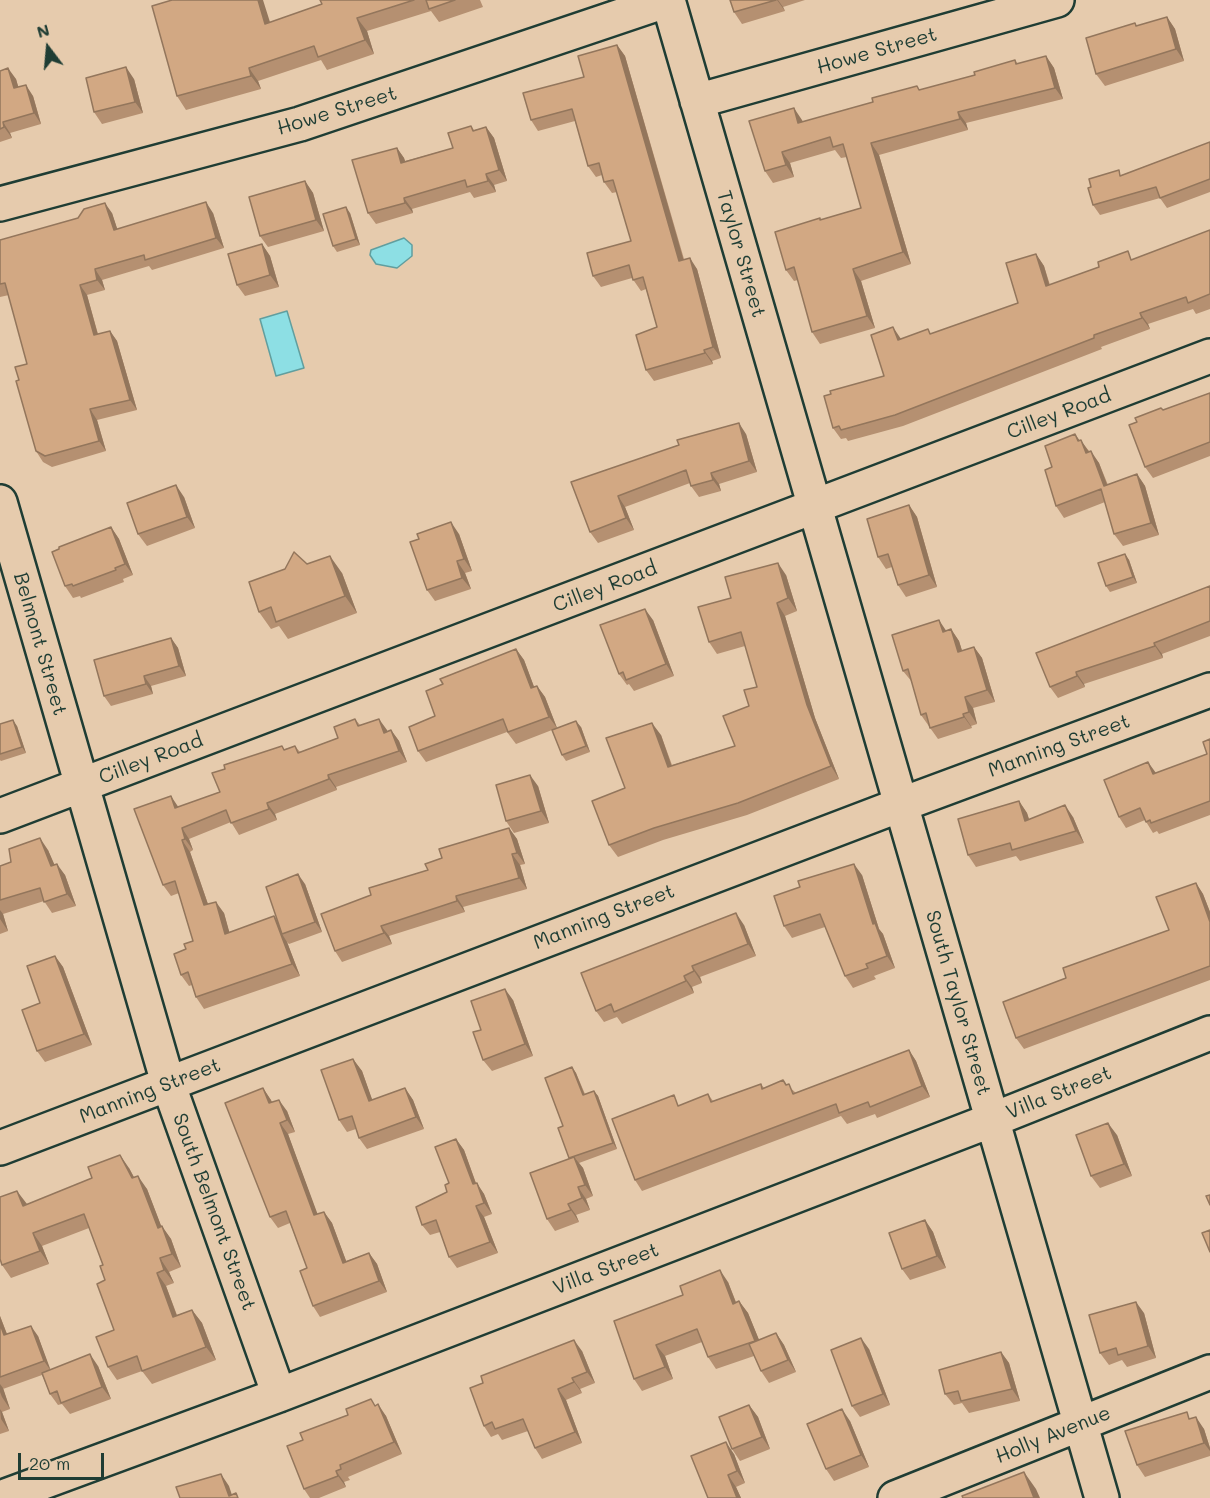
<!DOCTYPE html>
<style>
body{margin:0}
#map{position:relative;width:1210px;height:1498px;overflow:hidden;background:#e6cbad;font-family:Mali,sans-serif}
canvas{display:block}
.north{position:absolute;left:18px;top:18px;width:60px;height:60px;-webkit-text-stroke:4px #e6cbad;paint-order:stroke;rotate:344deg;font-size:16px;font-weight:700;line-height:24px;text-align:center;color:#1f3d34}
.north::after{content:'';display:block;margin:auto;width:21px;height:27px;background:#1f3d34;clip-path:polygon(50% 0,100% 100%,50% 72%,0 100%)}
.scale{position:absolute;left:18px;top:1453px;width:86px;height:27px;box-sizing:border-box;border:3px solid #1f3d34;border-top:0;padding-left:8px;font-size:18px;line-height:21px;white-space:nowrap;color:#1f3d34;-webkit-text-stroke:4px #e6cbad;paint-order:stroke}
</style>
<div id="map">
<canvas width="1210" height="1498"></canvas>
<div class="north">N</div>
<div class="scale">20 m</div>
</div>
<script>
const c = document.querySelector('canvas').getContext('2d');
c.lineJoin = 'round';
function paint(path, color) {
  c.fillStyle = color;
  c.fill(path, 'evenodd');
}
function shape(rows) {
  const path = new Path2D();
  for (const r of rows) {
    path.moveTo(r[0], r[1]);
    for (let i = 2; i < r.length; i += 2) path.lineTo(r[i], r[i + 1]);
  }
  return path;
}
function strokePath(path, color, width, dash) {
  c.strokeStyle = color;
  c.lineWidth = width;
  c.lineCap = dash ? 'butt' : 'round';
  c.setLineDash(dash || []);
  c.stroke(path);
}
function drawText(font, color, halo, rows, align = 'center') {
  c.font = font + ' Mali,sans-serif';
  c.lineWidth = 5;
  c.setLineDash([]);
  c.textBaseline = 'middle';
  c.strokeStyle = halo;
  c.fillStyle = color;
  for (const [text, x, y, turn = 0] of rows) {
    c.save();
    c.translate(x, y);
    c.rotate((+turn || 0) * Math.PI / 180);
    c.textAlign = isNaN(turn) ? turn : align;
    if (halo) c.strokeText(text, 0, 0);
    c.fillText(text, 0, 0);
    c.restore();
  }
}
const water = shape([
 [404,238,412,245,412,256,397,268,376,264,370,255,371,250,404,238],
 [287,311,304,368,276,376,260,319,287,311]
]);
paint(water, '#8ddfe4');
strokePath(water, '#619e9e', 1.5);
const minor = shape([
 [668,0,1102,1498],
 [697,101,1057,0],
 [0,204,300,124,668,0],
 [0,502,168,1083,279,1395],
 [0,816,1210,356],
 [0,1148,900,805,1210,690],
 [0,1498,279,1395,992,1120,1210,1033],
 [895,1498,1210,1372]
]);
strokePath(minor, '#1f3d34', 38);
strokePath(minor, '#e6cbad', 33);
paint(shape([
 [320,0,480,0,483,7,439,22,431,11,367,31,374,54,327,70,321,60,258,81,261,89,186,110,177,96,270,23,322,4],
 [730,0,805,0,783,7,785,11,742,24,734,12],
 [1167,17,1175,29,1184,61,1105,86,1096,74,1135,23,1137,26],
 [617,45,625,56,684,259,697,269,721,358,712,361,713,364,654,381,646,370,657,327,646,289,641,291,632,278,601,287,593,276,631,241,617,192,612,193,604,182,602,175,596,177,588,166,575,121,538,131,531,120,584,77],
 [1046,56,1054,68,1063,99,966,123,968,130,879,155,911,264,861,281,875,328,820,344,812,332,798,280,794,281,786,270,820,218,821,220,861,208,847,157,841,158,835,150,790,163,794,177,773,183,765,171,802,120,803,122,975,75,1015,60,1018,64],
 [0,71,16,79,18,87,33,96,41,124,10,133,12,138,0,142],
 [134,79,143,113,102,124,94,112],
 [471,126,474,130,486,127,494,138,507,181,494,185,496,192,474,198,470,192,412,209,413,213,376,224,368,213,397,148,404,158,405,161,453,148],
 [1210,142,1210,192,1167,208,1160,198,1100,215,1093,205,1122,175],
 [305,181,313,193,324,231,268,247,260,236],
 [112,213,117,229,213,213,224,248,152,270,149,266,102,280,105,290,87,295,98,334,110,331,117,341,137,410,97,420,106,451,52,467,43,462,36,451,19,380,27,364,9,295,0,297,0,240],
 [350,213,360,245,337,252,333,246],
 [1210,230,1210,309,1196,314,1193,309,1148,324,1150,329,1101,347,1102,349,903,426,848,441,846,438,841,439,833,428,884,376,901,339,928,329,931,334,1018,303,1036,254,1044,266,1050,285,1134,259],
 [262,244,270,256,279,287,245,296,237,285],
 [1210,393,1210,456,1153,478,1145,467,1161,408,1163,410],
 [746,434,757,472,719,484,721,491,699,497,691,486,690,483,625,507,634,530,598,543,590,532,571,482],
 [1080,440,1099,463,1108,485,1137,474,1145,486,1159,535,1123,546,1114,534,1105,502,1064,518,1056,506],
 [184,497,195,528,147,546,138,534],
 [909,505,917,517,937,587,906,597,898,585,892,567,886,569,878,557],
 [111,527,119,539,133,575,123,579,124,582,81,598,80,596,73,598,65,586],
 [459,534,472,571,465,573,471,589,435,601,427,590],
 [1125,554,1129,560,1137,583,1110,592,1106,586],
 [307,564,342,573,357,613,288,639,279,626,271,629,259,612],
 [786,575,797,611,785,616,815,718,839,779,747,815,663,840,618,857,609,845,625,788,661,735,672,765,735,746,757,687,745,646,717,654,709,642,731,598],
 [1210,586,1210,636,1162,654,1163,658,1084,684,1085,687,1058,698,1050,687],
 [653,620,674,676,634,691,629,684,627,685,619,674],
 [951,629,959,641,962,651,974,647,982,658,995,702,973,708,977,724,971,726,972,728,938,739,921,715,912,682,903,671,947,631],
 [171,638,178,648,186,676,151,686,153,694,111,706,104,696],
 [516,649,524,660,534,687,537,686,545,697,557,728,581,727,590,752,566,761,562,755,552,730,516,744,507,732,426,762,418,751,435,716,443,684],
 [355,719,360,725,387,730,387,732,391,730,399,741,407,762,336,787,337,790,275,814,277,820,239,835,231,822,189,839,193,850,190,852,208,904,224,913,229,932,277,920,305,884,322,932,289,944,287,942,300,976,204,1009,196,997,192,985,189,986,181,975,186,949,193,941,179,893,171,896,163,885,178,807,220,792,285,749,295,746,300,752,338,738],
 [0,724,17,726,26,753,1,761,0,760],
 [1210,739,1210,815,1159,834,1157,831,1153,833,1145,820,1126,828,1119,817,1156,773,1207,754],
 [538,786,549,823,514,833,506,821],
 [1019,801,1027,813,1029,819,1073,817,1084,843,1020,861,1016,856,976,867,968,855],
 [509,828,517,839,525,864,520,865,527,889,463,907,465,912,389,936,392,944,342,962,335,951,371,895,428,870,442,858],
 [48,850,54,865,65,875,76,906,52,913,44,901,3,914,8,931,0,934,0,866],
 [862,875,879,929,883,934,895,968,874,976,876,979,853,988,845,976,825,927,792,938,784,926],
 [1196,883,1203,894,1210,912,1210,980,1024,1049,1016,1038,1066,978,1169,930],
 [744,925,756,956,700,977,702,983,692,987,694,993,622,1024,617,1017,604,1022,596,1011],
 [55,956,63,967,92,1045,45,1062,37,1051,40,1003],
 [513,1000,533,1056,492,1071,483,1060,481,1030],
 [909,1050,916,1061,930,1097,877,1118,875,1114,847,1124,841,1116,642,1191,635,1180,681,1105,708,1094,713,1101,761,1084,764,1088,783,1080,787,1085,796,1093],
 [353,1059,362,1071,372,1100,405,1088,413,1100,424,1129,367,1149,359,1138,356,1129,347,1132,339,1120],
 [572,1067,576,1073,585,1094,594,1091,598,1096,617,1149,579,1163,583,1168,593,1196,586,1199,590,1210,576,1215,579,1222,555,1231,547,1219,569,1158,563,1126],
 [263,1088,272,1102,287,1111,295,1132,288,1134,317,1214,324,1212,332,1223,346,1261,369,1253,377,1264,387,1292,320,1317,313,1306,307,1268,290,1223,278,1228,270,1217],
 [1117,1135,1132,1176,1100,1188,1091,1176],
 [456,1139,464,1150,476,1183,484,1194,492,1214,484,1217,498,1253,457,1268,449,1257,440,1232,430,1235,422,1225,447,1192],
 [129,1168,134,1177,147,1189,161,1226,171,1239,181,1267,169,1272,174,1283,166,1286,177,1315,192,1310,202,1323,216,1360,152,1384,142,1371,117,1380,108,1367,114,1330,103,1265,89,1228,42,1246,49,1264,11,1278,2,1265,27,1204],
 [925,1220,933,1232,946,1268,910,1280,902,1269],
 [728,1282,736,1302,739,1301,748,1313,759,1340,776,1333,784,1345,796,1372,769,1383,761,1371,754,1356,716,1369,708,1357,702,1342,665,1356,673,1379,642,1391,634,1379,614,1321],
 [1144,1313,1156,1358,1127,1367,1122,1360,1109,1365,1100,1353],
 [0,1316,7,1334,38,1336,50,1370,98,1366,111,1399,70,1414,62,1404,58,1405,50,1394,42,1375,3,1389,3,1388,10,1409,2,1412,9,1431,0,1434],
 [869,1349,890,1405,860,1417,852,1406],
 [582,1351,595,1383,580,1389,582,1393,566,1400,582,1443,542,1459,535,1448,528,1431,502,1440,498,1434,491,1437,484,1426],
 [1001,1352,1009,1363,1020,1401,969,1413,962,1403,954,1405,945,1394],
 [376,1405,386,1416,402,1454,348,1477,350,1480,344,1482,346,1487,319,1498,310,1498,304,1489,303,1440],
 [749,1405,758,1417,770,1449,740,1461,732,1449],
 [1192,1418,1204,1429,1210,1448,1210,1456,1145,1477,1137,1465],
 [850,1421,869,1467,834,1481,826,1469],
 [734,1454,745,1483,736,1487,741,1498,708,1498]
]), '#b59071');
paint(shape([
 [258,0,263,0,275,38,265,24],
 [777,0,778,0,783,7,785,11],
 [1167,17,1175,29,1184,61,1176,49],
 [357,18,367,31,374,54,365,40],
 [617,45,625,56,687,272,679,261],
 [1046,56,1054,68,1063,99,1055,88],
 [126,67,134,79,143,113,135,102],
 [8,68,16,79,22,99,14,88],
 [249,68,258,81,261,89,251,76],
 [26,85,33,96,41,124,34,113],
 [794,108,802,120,806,135,798,123],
 [958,112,966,123,968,130,960,119],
 [3,122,10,133,12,138,4,127],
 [486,127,494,138,507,181,499,170],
 [871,143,879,155,911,264,903,252],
 [397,148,404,158,409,173,401,163],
 [782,152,790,163,794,177,786,165],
 [486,174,494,185,496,192,488,181],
 [305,181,313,193,324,231,316,220],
 [404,198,412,209,413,213,405,203],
 [206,202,213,213,224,248,216,238],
 [105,203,112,213,121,240,114,230],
 [346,207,350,213,360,245,356,239],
 [262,244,270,256,279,287,270,275],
 [1036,254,1044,266,1053,298,1046,286],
 [690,258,697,269,721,358,713,347],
 [95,269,102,280,105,290,97,280],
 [853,269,861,281,875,328,867,316],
 [80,285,87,295,101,346,94,335],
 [1140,313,1148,324,1150,329,1142,318],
 [893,327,901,339,906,352,898,340],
 [110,331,117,341,137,410,130,400],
 [704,350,712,361,713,364,705,353],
 [90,409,97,420,106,451,99,441],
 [739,423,746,434,757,472,749,461],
 [1075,434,1083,445,1081,440,1089,452,1094,465,1078,441],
 [1091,451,1099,463,1112,498,1104,486],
 [711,473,719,484,721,491,713,480],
 [1137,474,1145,486,1159,535,1151,523],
 [176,485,184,497,195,528,187,517],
 [618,496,625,507,634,530,626,518],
 [909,505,917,517,937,587,929,575],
 [451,522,459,534,472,571,464,559],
 [111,527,119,539,133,575,125,564],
 [1125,554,1129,560,1137,583,1133,577],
 [330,556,342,573,357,613,345,596],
 [457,561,465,573,471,589,462,578],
 [778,563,786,575,797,611,788,598],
 [777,603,785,616,815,718,839,779,831,766,807,705],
 [645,609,653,620,674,676,666,664],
 [939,620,947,632,943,632],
 [951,629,959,641,966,663,958,652],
 [171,638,178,648,186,676,179,666],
 [1154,643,1162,654,1163,658,1155,646],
 [974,647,982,658,995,702,987,690],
 [516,649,524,660,539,700,531,688],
 [1076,672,1084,684,1085,687,1077,676],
 [144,676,151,686,153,694,146,684],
 [537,686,545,697,557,728,549,717],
 [965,697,973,708,977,724,969,712],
 [963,714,971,726,972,728,964,717],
 [379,719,387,730,392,744,384,733],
 [13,720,17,726,26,753,22,747],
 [576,721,581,727,590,752,586,746],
 [652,723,661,735,676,779,668,767],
 [391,730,399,741,407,762,399,751],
 [1148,762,1156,773,1153,774],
 [328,775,336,787,337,790,329,779],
 [530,775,538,786,549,823,541,811],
 [171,796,179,808,175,808],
 [1019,801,1027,813,1033,832,1025,821],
 [267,803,275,814,277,820,269,809],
 [1065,805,1073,817,1084,843,1076,831],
 [182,828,189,839,193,850,185,839],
 [509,828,517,839,525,864,517,853],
 [40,838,48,850,60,877,51,866],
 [182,840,190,852,212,916,204,905],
 [512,854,520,865,527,889,519,878],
 [57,864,65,875,76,906,67,894],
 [854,864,862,875,879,929,883,934,895,968,887,956,873,924],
 [298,874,305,884,322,932,315,922],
 [1196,883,1203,894,1210,912,1210,922],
 [456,896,463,907,465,912,457,901],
 [216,902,224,913,233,945,225,934],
 [0,910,3,914,8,931,0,919],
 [736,913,744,925,756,956,748,944],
 [274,916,282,927,282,934,287,942,300,976,292,964],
 [381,926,389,936,392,944,384,933],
 [55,956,63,967,92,1045,84,1034],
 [692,966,700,977,702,983,694,971],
 [684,976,692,987,694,993,686,981],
 [505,989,513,1000,533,1056,525,1044],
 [909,1050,916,1061,930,1097,922,1086],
 [353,1059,362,1071,377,1113,369,1101],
 [572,1067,576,1073,587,1101,583,1095],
 [263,1088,271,1100,277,1115,269,1103],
 [405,1088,413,1100,424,1129,416,1117],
 [594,1091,598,1096,617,1149,613,1143],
 [279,1100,287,1111,295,1132,287,1120],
 [280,1123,288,1134,322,1226,314,1215],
 [1108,1123,1117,1135,1132,1176,1124,1164],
 [456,1139,464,1150,480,1195,473,1184],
 [120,1155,129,1168,141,1191,132,1178],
 [574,1157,583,1168,593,1196,585,1185],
 [138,1176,147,1189,167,1241,158,1228],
 [477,1183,484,1194,492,1214,484,1203],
 [578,1187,586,1199,590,1210,582,1198],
 [17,1191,27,1204,23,1206],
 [568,1204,576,1215,579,1222,571,1210],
 [476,1206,484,1217,498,1253,490,1242],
 [324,1212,332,1223,351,1274,343,1263],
 [925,1220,933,1232,946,1268,937,1256],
 [162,1226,171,1239,181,1267,172,1254],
 [33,1233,42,1246,49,1264,40,1251],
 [369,1253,377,1264,387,1292,379,1281],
 [160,1258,169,1272,174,1283,164,1270],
 [720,1270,728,1282,741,1316,733,1304],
 [157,1273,166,1286,182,1330,173,1317],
 [739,1301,748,1313,764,1352,755,1341],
 [1136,1302,1144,1313,1156,1358,1148,1346],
 [192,1310,202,1323,216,1360,206,1347],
 [0,1316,11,1345,4,1335,0,1324],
 [31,1326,38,1336,51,1371,44,1361],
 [776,1333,784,1345,796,1372,788,1360],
 [861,1338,869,1349,890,1405,883,1394],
 [574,1340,582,1351,595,1383,587,1372],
 [656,1345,665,1356,673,1379,665,1367],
 [1001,1352,1009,1363,1020,1401,1012,1389],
 [90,1354,98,1366,111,1399,102,1387],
 [572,1378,580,1389,582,1393,574,1382],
 [0,1384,3,1388,10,1409,2,1397,0,1392],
 [558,1389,566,1400,582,1443,575,1432],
 [378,1404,386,1416,402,1454,394,1442],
 [749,1405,758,1417,770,1449,762,1437],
 [0,1409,2,1412,9,1431,1,1419],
 [842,1409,850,1421,869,1467,861,1455],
 [1196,1417,1204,1429,1210,1448,1210,1451,1204,1443],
 [726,1442,734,1454,745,1483,737,1471],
 [336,1471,344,1482,346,1487,338,1476],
 [1024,1472,1036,1489,1040,1498,1034,1498],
 [221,1474,229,1486,233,1498,229,1496],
 [728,1475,736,1487,741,1498,737,1498]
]), '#93765c');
const building = shape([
 [172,0,258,0,265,24,322,4,320,0,414,0,357,18,365,40,318,57,314,46,249,68,251,76,177,96,152,6,172,0],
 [426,0,455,0,429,9,426,0],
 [730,0,776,0,734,12,730,0],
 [1167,17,1176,49,1096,74,1086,38,1135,23,1136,26,1167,17],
 [617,45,679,261,690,258,713,347,704,350,705,353,646,370,636,335,657,327,643,277,633,280,629,265,593,276,587,253,631,241,613,180,604,182,599,163,588,166,572,109,531,120,523,93,584,77,578,56,617,45],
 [1046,56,1055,88,958,112,960,119,871,143,903,252,853,269,867,316,812,332,794,267,786,270,775,232,820,218,820,220,861,208,843,144,833,147,830,137,782,152,786,165,765,171,749,121,794,108,798,123,873,102,872,98,917,86,919,90,975,75,974,72,1015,60,1016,64,1046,56],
 [126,67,135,102,94,112,86,78,126,67],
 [8,68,14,88,26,85,34,113,3,122,4,127,0,129,0,71,8,68],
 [471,126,473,131,486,127,499,170,486,174,488,181,467,187,465,180,404,198,405,203,368,213,352,160,397,148,401,163,453,148,448,133,471,126],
 [1210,142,1210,179,1160,198,1156,187,1093,205,1088,188,1091,187,1089,179,1119,170,1120,176,1210,142],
 [305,181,316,220,260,236,249,197,305,181],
 [206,202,216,238,145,260,144,255,95,269,97,280,80,285,94,335,110,331,130,400,90,409,99,441,45,456,36,451,16,381,19,380,15,367,27,364,5,283,0,284,0,240,78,218,84,209,105,203,114,230,206,202],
 [346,207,356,239,333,246,323,214,346,207],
 [1210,230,1210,294,1188,303,1186,297,1140,313,1142,318,1094,335,1094,338,895,415,841,430,839,426,833,428,824,396,831,394,830,391,884,376,871,335,893,327,898,340,928,329,930,334,1018,303,1006,263,1036,254,1046,286,1099,267,1098,262,1128,251,1131,260,1210,230],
 [262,244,270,275,237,285,228,254,262,244],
 [1210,393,1210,442,1145,467,1129,425,1137,422,1135,418,1161,408,1163,410,1210,393],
 [739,423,749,461,711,473,713,480,691,486,686,470,618,496,626,518,590,532,571,482,679,445,677,440,739,423],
 [1075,434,1078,441,1081,440,1086,453,1091,451,1104,486,1137,474,1151,523,1114,534,1101,489,1056,506,1045,470,1052,467,1045,446,1075,434],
 [176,485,187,517,138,534,127,503,176,485],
 [909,505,929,575,898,585,888,554,878,557,867,519,909,505],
 [451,522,464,559,457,561,462,578,427,590,410,542,419,539,417,534,451,522],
 [111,527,125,564,115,568,116,570,73,586,72,584,65,586,52,552,59,549,59,547,111,527],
 [294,552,307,564,330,556,345,596,276,622,271,607,259,612,249,582,285,569,294,552],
 [1125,554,1133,577,1106,586,1098,563,1125,554],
 [778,563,788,598,777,603,807,705,831,766,738,803,654,828,609,845,592,801,625,788,606,738,652,723,668,767,735,746,723,716,749,706,744,690,757,687,741,632,709,642,698,607,731,598,725,577,778,563],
 [1210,586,1210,621,1154,643,1155,646,1076,672,1077,676,1050,687,1036,653,1210,586],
 [645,609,666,664,626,680,623,672,619,674,600,625,645,609],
 [939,620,943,632,951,629,958,652,974,647,987,690,965,697,969,712,963,714,964,717,930,728,926,713,921,715,908,669,903,671,892,635,939,620],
 [171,638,179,666,144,676,146,684,104,696,94,660,171,638],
 [516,649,531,688,537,686,549,717,508,732,503,719,418,751,409,727,435,716,426,691,443,684,440,679,516,649],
 [355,719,358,726,379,719,384,733,391,730,399,751,328,775,329,779,267,803,269,809,231,823,226,810,182,828,185,839,182,840,204,905,216,902,225,934,274,916,292,964,196,997,188,972,181,975,174,954,186,949,184,944,193,941,175,881,163,885,134,809,171,796,175,808,220,792,212,773,225,769,224,765,282,746,284,750,295,746,298,753,338,738,334,727,355,719],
 [13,720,22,747,0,754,0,724,13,720],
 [576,721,586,746,562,755,552,730,576,721],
 [1210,739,1210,801,1151,823,1150,820,1146,822,1140,808,1119,817,1104,780,1148,762,1153,774,1207,754,1203,742,1210,739],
 [530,775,541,811,506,821,496,785,530,775],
 [1019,801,1025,821,1065,805,1076,831,1012,850,1010,843,968,855,958,819,1019,801],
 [509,828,517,853,512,854,519,878,456,896,457,901,381,926,384,933,335,951,321,914,371,895,369,888,428,870,425,864,442,858,439,849,509,828],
 [40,838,51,866,57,864,67,894,44,902,40,888,0,900,0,866,11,862,9,849,40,838],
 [854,864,873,924,875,923,887,956,866,964,868,968,845,976,820,914,784,926,774,896,800,887,798,881,854,864],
 [298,874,315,922,282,934,266,887,298,874],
 [1196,883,1210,922,1210,966,1016,1038,1003,1002,1066,978,1063,968,1169,930,1156,897,1196,883],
 [736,913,748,944,692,966,694,971,684,976,686,981,614,1012,611,1004,596,1011,581,973,736,913],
 [55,956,84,1034,37,1051,22,1010,40,1003,27,966,55,956],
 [505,989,525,1044,483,1060,473,1032,481,1030,471,1001,505,989],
 [909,1050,922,1086,870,1107,868,1102,839,1113,836,1104,635,1180,612,1119,674,1095,678,1106,708,1094,711,1102,761,1084,762,1089,783,1080,786,1085,789,1084,793,1094,909,1050],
 [353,1059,369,1101,405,1088,416,1117,359,1138,352,1116,339,1120,321,1070,353,1059],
 [572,1067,583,1095,594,1091,613,1143,569,1158,558,1128,563,1126,545,1078,572,1067],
 [263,1088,269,1103,279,1100,287,1120,280,1123,314,1215,324,1212,343,1263,369,1253,379,1281,313,1306,300,1271,307,1268,286,1211,270,1217,225,1103,263,1088],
 [1108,1123,1124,1164,1091,1176,1076,1135,1108,1123],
 [456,1139,473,1184,477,1183,484,1203,476,1206,490,1242,449,1257,436,1220,422,1225,416,1207,447,1192,445,1185,449,1183,435,1147,456,1139],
 [120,1155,132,1178,138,1176,158,1228,162,1226,172,1254,160,1258,164,1270,157,1273,173,1317,192,1310,206,1347,142,1371,137,1356,108,1367,96,1337,114,1330,97,1284,105,1280,100,1266,103,1265,84,1214,33,1233,40,1251,2,1265,0,1259,0,1197,17,1191,23,1206,92,1178,88,1167,120,1155],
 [574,1157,585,1185,578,1187,582,1198,568,1204,571,1210,547,1219,530,1173,574,1157],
 [1210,1195,1210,1205,1206,1196,1210,1195],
 [925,1220,937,1256,902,1269,889,1233,925,1220],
 [1210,1230,1210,1252,1202,1233,1210,1230],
 [720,1270,733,1304,739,1301,755,1341,708,1357,697,1329,656,1345,665,1367,634,1379,614,1321,683,1295,680,1286,720,1270],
 [1136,1302,1148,1346,1118,1355,1116,1348,1100,1353,1089,1315,1136,1302],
 [0,1324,4,1335,31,1326,44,1361,0,1377,0,1324],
 [776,1333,788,1360,761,1371,749,1344,776,1333],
 [861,1338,883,1394,852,1406,831,1350,861,1338],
 [574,1340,587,1372,572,1378,574,1382,558,1389,575,1432,535,1448,523,1419,495,1429,492,1422,484,1426,470,1388,483,1383,481,1376,574,1340],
 [1001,1352,1012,1389,961,1401,958,1391,945,1394,939,1370,1001,1352],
 [90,1354,102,1387,61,1403,57,1391,50,1394,42,1373,90,1354],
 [371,1399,375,1406,378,1404,394,1442,340,1465,341,1469,336,1471,338,1476,304,1489,287,1446,303,1440,300,1433,348,1415,346,1409,371,1399],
 [749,1405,762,1437,732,1449,719,1417,749,1405],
 [842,1409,861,1455,826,1469,807,1424,842,1409],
 [1187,1412,1189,1419,1196,1417,1204,1443,1137,1465,1125,1431,1187,1412],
 [726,1442,737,1471,728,1475,737,1498,708,1498,691,1456,726,1442],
 [1024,1472,1034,1498,963,1498,962,1496,1024,1472],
 [221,1474,229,1496,236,1493,238,1498,180,1498,176,1487,221,1474]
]);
paint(building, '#d2a883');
strokePath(building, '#93765c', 1.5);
drawText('20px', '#1f3d34', '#e6cbad', [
 ["Howe Street",877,51,-16],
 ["Howe Street",337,111,-17],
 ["Taylor Street",741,254,74],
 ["Cilley Road",1059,414,-21],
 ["Cilley Road",605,587,-21],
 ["Belmont Street",40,644,74],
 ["Manning Street",1059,746,-20],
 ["Cilley Road",151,759,-21],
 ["Manning Street",604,917,-21],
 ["South Taylor Street",958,1003,74],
 ["Manning Street",150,1091,-21],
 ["Villa Street",1059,1093,-22],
 ["South Belmont Street",214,1212,70],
 ["Villa Street",606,1269,-21],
 ["Holly Avenue",1053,1435,-22]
]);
</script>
